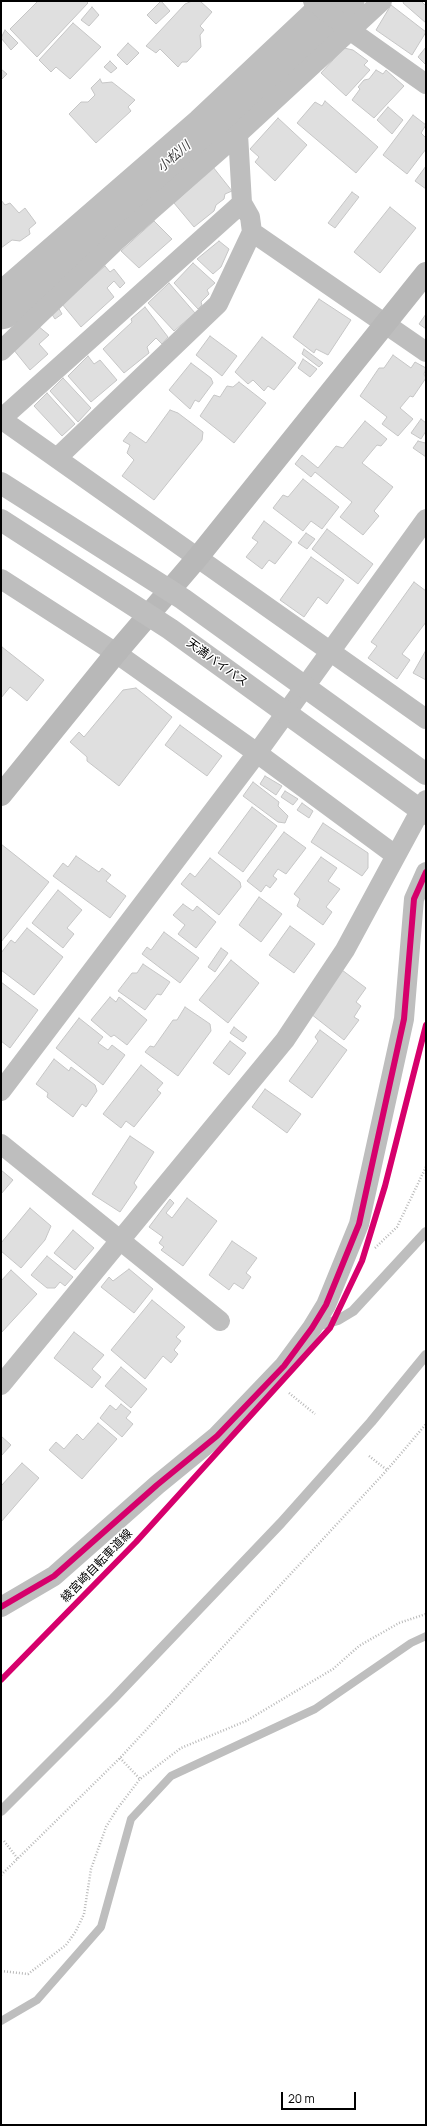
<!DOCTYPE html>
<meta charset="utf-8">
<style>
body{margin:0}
#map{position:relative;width:427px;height:2126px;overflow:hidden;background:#fff;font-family:Manrope,sans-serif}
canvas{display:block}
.frame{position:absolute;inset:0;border:2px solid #000;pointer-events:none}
.scale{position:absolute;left:281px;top:2092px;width:75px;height:18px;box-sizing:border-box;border:2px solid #000;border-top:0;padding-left:5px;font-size:12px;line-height:14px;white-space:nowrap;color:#000;-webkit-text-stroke:3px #fff;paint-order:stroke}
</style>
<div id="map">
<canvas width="427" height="2126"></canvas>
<div class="frame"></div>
<div class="scale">20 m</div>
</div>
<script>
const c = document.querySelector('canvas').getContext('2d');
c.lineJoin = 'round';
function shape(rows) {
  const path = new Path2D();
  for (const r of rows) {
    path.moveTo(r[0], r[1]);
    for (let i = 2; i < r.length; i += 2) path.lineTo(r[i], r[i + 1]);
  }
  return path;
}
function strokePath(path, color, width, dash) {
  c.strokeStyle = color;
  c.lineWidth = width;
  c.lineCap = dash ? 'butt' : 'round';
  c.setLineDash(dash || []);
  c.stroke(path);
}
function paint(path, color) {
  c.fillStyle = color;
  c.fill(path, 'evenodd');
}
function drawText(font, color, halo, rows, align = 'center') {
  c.font = font + ' Manrope,"Noto Sans JP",sans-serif';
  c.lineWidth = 3;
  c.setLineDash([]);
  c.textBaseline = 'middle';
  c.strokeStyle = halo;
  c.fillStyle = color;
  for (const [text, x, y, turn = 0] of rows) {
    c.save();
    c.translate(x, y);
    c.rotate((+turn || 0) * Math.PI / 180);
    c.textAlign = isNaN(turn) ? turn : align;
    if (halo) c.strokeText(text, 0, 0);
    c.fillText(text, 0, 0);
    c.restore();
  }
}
strokePath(shape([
 [1,2021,37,2000,101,1927,131,1819,171,1776,315,1709,411,1643,426,1636]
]), '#bebebe', 8);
strokePath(shape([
 [1,307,206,129,342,1]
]), '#bebebe', 45);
const building = shape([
 [38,1,86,1,88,3,37,57,10,29,38,1],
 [161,1,170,11,156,24,147,15,161,1],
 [192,1,200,1,212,12,200,26,204,30,200,35,201,47,187,62,182,62,178,67,160,49,156,53,146,46,185,4,192,1],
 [404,1,421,1,426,6,426,23,403,3,404,1],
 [391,5,426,32,412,55,376,30,391,5],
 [92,7,99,15,89,26,81,20,92,7],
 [73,23,101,47,70,79,56,67,51,72,39,60,73,23],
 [5,30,18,43,11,50,1,38,5,30],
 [128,43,139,53,127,65,117,55,128,43],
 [426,47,426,65,418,57,426,47],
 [344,48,353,50,368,61,364,65,370,70,346,96,321,73,344,48],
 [110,61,117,68,111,73,104,67,110,61],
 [1,69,7,74,1,80,1,69],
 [376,70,383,74,386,70,404,86,374,118,352,100,360,89,358,87,364,80,369,79,376,70],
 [100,79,102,83,112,82,135,100,128,107,131,111,96,143,69,114,81,102,88,102,95,95,91,88,100,79],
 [325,101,378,147,356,173,297,123,315,102,322,106,325,101],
 [388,107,403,120,392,134,377,120,388,107],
 [413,115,426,125,421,133,426,138,426,149,407,174,383,155,413,115],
 [278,118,307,145,275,181,255,162,259,157,250,149,278,118],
 [426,166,426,189,415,181,426,166],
 [213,167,232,191,225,194,224,199,216,205,214,211,194,227,174,203,213,167],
 [352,192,359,197,335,228,328,223,352,192],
 [1,200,5,205,10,203,19,213,25,208,36,223,29,229,30,234,20,241,12,240,1,248,1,200],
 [390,207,416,228,380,273,354,252,390,207],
 [154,221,172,239,139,268,121,251,154,221],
 [219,241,229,249,221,267,213,274,197,259,219,241],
 [193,263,215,283,207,290,209,294,201,302,202,305,198,309,174,283,193,263],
 [105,266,110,272,114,269,125,283,120,288,114,281,107,288,114,297,81,327,62,304,105,266],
 [169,283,195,313,174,331,148,303,169,283],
 [319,299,351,320,328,355,316,349,314,353,293,337,319,299],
 [58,307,62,314,55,319,51,313,58,307],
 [145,307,168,337,162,344,156,338,147,347,149,353,124,373,103,349,132,322,131,319,145,307],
 [426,314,426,329,419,324,426,314],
 [38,326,49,335,39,344,48,354,30,370,13,349,38,326],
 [210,336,237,356,222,376,196,355,210,336],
 [262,337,296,363,274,390,268,386,264,391,253,380,248,384,235,372,262,337],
 [304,349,323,363,319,367,302,354,304,349],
 [393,355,411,368,415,362,426,368,424,374,426,378,413,397,410,396,400,408,413,419,398,436,382,424,387,417,360,396,379,368,384,368,393,355],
 [88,356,94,364,100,360,117,380,91,402,68,376,88,356],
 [303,359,317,369,310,377,298,368,303,359],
 [191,363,211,378,213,383,199,402,195,400,190,409,169,390,191,363],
 [63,378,91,408,78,422,50,391,63,378],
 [239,382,266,403,234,443,200,416,214,395,220,397,227,386,233,387,239,382],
 [47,393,75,424,62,436,34,406,47,393],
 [170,410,178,413,203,432,202,440,154,500,122,476,134,460,127,453,130,445,123,441,130,432,146,443,170,410],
 [421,419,426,423,426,431,421,439,411,433,421,419],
 [365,421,387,439,381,446,377,445,362,463,393,487,374,511,379,516,363,535,340,517,352,502,315,472,311,477,295,464,302,455,318,468,336,446,343,448,365,421],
 [418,441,425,443,426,441,426,457,413,448,418,441],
 [303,479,339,507,322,529,311,521,303,531,273,508,283,495,288,497,303,479],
 [264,521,292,542,275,564,269,560,262,569,246,557,258,542,252,538,264,521],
 [327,529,373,564,358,584,312,549,327,529],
 [306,533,315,539,307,549,298,543,306,533],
 [311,557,344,580,327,604,318,597,304,617,280,600,311,557],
 [414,582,426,591,426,622,402,654,410,660,397,679,368,658,377,646,371,642,414,582],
 [2,647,44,680,27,701,10,687,1,698,2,647],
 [426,650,426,680,413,673,426,650],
 [136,688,172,717,119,786,87,761,87,757,70,742,79,732,84,737,123,690,136,688],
 [180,725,222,756,207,776,165,745,180,725],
 [265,776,282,786,276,795,260,784,265,776],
 [253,782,279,802,278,806,288,816,285,823,278,822,243,796,253,782],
 [285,791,298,799,293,805,281,797,285,791],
 [302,803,313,811,309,818,297,810,302,803],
 [252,807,277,826,243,872,218,853,252,807],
 [323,823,368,853,368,868,362,876,311,842,323,823],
 [284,832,306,848,286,874,278,869,273,876,277,879,270,888,266,885,261,892,247,881,284,832],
 [1,844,49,882,1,942,1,844],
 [76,856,99,872,102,868,111,875,106,881,126,896,110,918,53,876,63,863,68,867,76,856],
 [321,857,337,868,328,881,340,889,326,907,332,912,323,925,297,906,300,899,294,894,321,857],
 [210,858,240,882,241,887,219,915,181,884,190,873,195,877,210,858],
 [58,890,82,910,67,928,74,934,63,948,32,923,58,890],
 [259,897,282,914,261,942,239,925,259,897],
 [183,904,193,911,197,906,216,922,196,948,178,934,185,925,173,915,183,904],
 [290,926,315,944,294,973,269,955,290,926],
 [27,928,63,957,34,995,1,970,1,953,11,940,15,943,27,928],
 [164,932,199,958,180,983,142,954,147,947,151,950,164,932],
 [221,948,228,953,215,972,208,967,221,948],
 [231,960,259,983,228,1023,199,1000,231,960],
 [143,964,170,982,161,995,157,994,145,1010,118,991,132,973,137,973,143,964],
 [342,970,366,988,356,1002,361,1006,354,1017,359,1020,344,1040,311,1014,342,970],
 [1,982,38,1010,10,1048,1,1041,1,982],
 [110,997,116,1002,119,997,147,1020,127,1045,114,1035,111,1037,91,1020,110,997],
 [185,1007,210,1024,211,1031,178,1076,145,1052,150,1046,154,1047,173,1020,177,1020,185,1007],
 [79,1018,103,1037,98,1043,108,1050,112,1045,125,1055,103,1085,56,1048,79,1018],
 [234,1027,247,1037,243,1042,230,1033,234,1027],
 [320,1030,347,1050,312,1098,289,1081,318,1041,315,1037,320,1030],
 [230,1041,246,1053,229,1075,213,1063,230,1041],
 [54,1059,69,1071,71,1067,95,1085,97,1091,86,1107,82,1104,73,1117,47,1097,48,1093,36,1084,54,1059],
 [141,1065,163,1083,157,1090,161,1093,134,1127,126,1121,121,1128,103,1114,141,1065],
 [265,1089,301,1114,287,1133,252,1107,265,1089],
 [130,1136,154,1152,134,1183,137,1187,120,1212,92,1194,130,1136],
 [1,1170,13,1180,1,1194,1,1170],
 [187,1198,217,1221,183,1266,161,1250,164,1247,159,1243,163,1237,149,1227,170,1199,174,1203,166,1213,172,1218,187,1198],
 [30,1208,51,1226,45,1240,21,1268,1,1251,1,1243,30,1208],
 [73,1230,94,1248,75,1270,54,1253,73,1230],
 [232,1241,257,1258,246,1273,251,1277,243,1289,234,1283,229,1290,209,1275,232,1241],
 [47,1256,73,1277,65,1286,60,1282,55,1288,47,1288,31,1275,47,1256],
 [129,1269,153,1289,134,1313,101,1287,109,1277,113,1281,129,1269],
 [11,1270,37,1294,1,1333,1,1281,11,1270],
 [152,1300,185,1327,176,1337,181,1341,174,1350,178,1354,171,1363,163,1356,145,1379,111,1350,152,1300],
 [74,1332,104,1355,92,1369,101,1377,92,1388,54,1358,74,1332],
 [121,1367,147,1389,131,1408,105,1386,121,1367],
 [121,1404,131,1412,126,1418,133,1424,122,1437,100,1418,110,1405,116,1410,121,1404],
 [98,1423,117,1439,82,1479,49,1450,56,1442,64,1449,77,1434,83,1440,98,1423],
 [1,1436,11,1445,1,1456,1,1436],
 [22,1463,39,1478,1,1522,1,1486,22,1463]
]);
paint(building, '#dfdfdf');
strokePath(building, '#c6c6c6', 1);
strokePath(shape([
 [375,1248,397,1227,426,1167],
 [289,1393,315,1414],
 [369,1456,387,1470],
 [120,1758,140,1779],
 [4,1841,18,1859],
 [1,1875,120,1758,387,1470,426,1424],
 [1,1971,28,1974,66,1945,76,1931,84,1914,91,1869,106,1827,117,1809,140,1779,181,1748,246,1721,333,1669,359,1646,399,1623,426,1614]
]), '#b9b9b9', 2.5, [1, 2]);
strokePath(shape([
 [314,1327,338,1320,353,1311,426,1232],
 [1,1811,113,1699,281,1523,371,1422,426,1355]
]), '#bebebe', 10);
strokePath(shape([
 [313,1,351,31,426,84],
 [242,203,1,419,426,719],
 [252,232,426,352],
 [1,351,116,241,238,134,382,1],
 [58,457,218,304,252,232,250,217,242,203,238,134],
 [1,579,116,653,257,753,395,855],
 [1,1091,257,753,426,519],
 [1,1144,220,1321],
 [1,1385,285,1040,345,950,426,800],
 [1,1607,54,1576,157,1485,217,1436,284,1366,312,1328,326,1305,359,1224,404,1019,414,899,426,872]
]), '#bebebe', 20);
strokePath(shape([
 [1,795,116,653,198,557,426,273]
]), '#b8b8b8', 22);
strokePath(shape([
 [1,483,183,599,426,774],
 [1,520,170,629,426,814]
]), '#bebebe', 22);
strokePath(shape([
 [1,1607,54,1576,157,1485,217,1436,284,1366,312,1328,326,1305,359,1224,404,1019,414,899,426,872],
 [1,1680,136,1542,330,1328,362,1261,385,1186,426,1025]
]), '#d6006c', 6);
drawText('12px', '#000', '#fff', [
 ["天満バイパス",217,663,36],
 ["綾宮崎自転車道線",97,1566,-46]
]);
drawText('italic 13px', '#434343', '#fff', [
 ["小松川",174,157,-41]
]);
</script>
